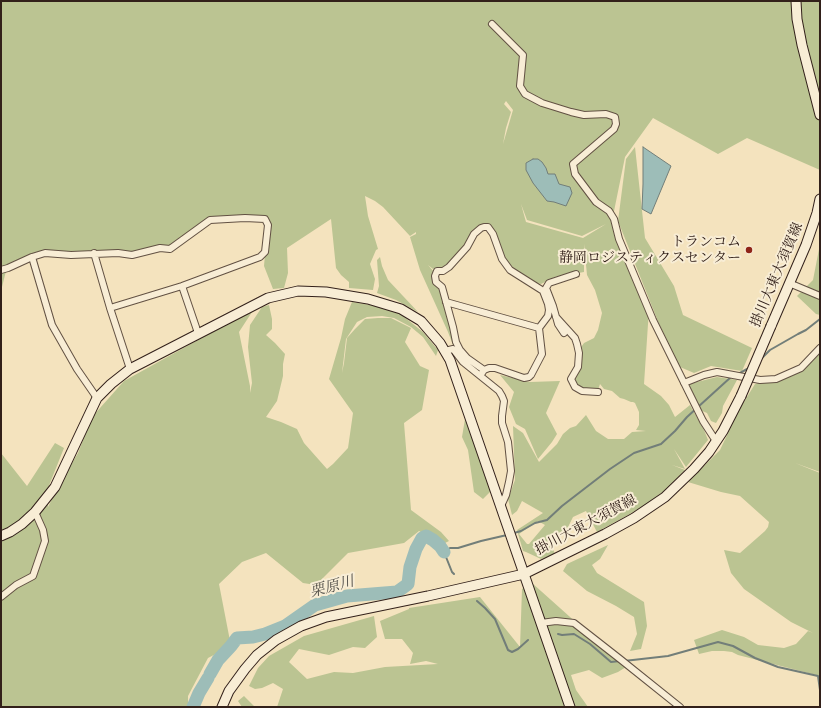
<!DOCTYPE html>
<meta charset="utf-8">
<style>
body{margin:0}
#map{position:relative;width:821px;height:708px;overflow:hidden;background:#f4e3be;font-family:"EB Garamond",serif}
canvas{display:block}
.frame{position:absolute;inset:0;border:2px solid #32201a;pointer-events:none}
</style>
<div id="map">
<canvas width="821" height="708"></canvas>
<div class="frame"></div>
</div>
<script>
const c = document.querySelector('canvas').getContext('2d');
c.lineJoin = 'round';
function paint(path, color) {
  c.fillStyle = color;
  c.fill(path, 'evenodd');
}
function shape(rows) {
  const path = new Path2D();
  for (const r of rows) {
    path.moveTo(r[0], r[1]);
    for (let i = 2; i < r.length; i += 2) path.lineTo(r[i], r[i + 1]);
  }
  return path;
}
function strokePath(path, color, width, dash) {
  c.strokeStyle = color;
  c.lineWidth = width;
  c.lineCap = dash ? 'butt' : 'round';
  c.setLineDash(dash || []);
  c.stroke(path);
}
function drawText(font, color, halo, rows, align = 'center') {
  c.font = font + ' "EB Garamond","Noto Serif JP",serif';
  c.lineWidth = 4;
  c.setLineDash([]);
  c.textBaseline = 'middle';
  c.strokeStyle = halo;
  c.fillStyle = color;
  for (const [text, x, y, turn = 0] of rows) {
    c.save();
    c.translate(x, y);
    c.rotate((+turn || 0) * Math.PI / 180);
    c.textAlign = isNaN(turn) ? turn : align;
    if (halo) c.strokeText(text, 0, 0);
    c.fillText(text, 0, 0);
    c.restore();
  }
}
paint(shape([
 [1,1,820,1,820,170,747,138,718,154,653,118,625,157,612,221,649,309,644,384,661,396,669,405,675,417,690,405,704,430,708,440,686,467,674,449,685,469,672,465,685,470,663,492,645,505,628,515,597,532,586,511,573,517,568,527,549,540,555,554,541,559,526,552,523,551,517,530,543,513,522,501,517,511,512,515,508,499,515,480,513,426,523,433,539,462,557,444,563,434,570,428,576,426,586,415,596,431,608,439,624,439,632,432,646,431,636,430,639,425,639,412,635,403,633,402,631,402,624,399,620,398,612,391,604,389,600,384,598,390,582,391,572,380,578,364,579,350,584,343,594,338,598,330,602,313,595,290,587,275,584,244,584,272,555,277,541,284,530,281,505,261,497,237,481,228,443,271,433,269,428,265,434,272,442,289,462,352,481,369,478,374,456,353,448,332,420,270,410,237,416,234,416,232,410,236,383,207,375,201,365,196,368,216,378,249,376,250,370,264,375,279,373,290,349,288,349,282,341,275,336,268,331,219,287,248,288,273,284,288,273,289,264,266,268,219,210,220,171,247,132,254,43,252,7,267,1,291],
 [506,101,513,110,503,144,506,128,511,112,504,104],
 [521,204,527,220,582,236,606,224,583,238,526,222],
 [538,521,545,525,529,544,527,544,519,534],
 [635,147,645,238,674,286,683,315,752,348,742,371,711,366,694,373,680,367,659,324,618,221,626,159],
 [820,244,820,315,816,314,797,296,813,280],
 [380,257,382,266,388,280,418,312,396,300,377,293,379,286,377,260],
 [352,302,376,306,393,310,403,316,423,332,438,350,436,356,423,337,411,327,394,318,382,316,367,317,357,322,346,339,342,373,344,363,347,338,355,329,365,319,378,318,391,318,411,328,405,342,420,366,429,370,422,410,404,423,411,510,441,532,449,541,443,544,419,531,404,543,348,553,316,585,303,583,266,553,242,562,219,584,231,646,208,658,188,696,188,707,1,707,1,453,27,486,55,443,64,448,48,488,48,507,60,483,78,453,92,417,124,381,254,309,239,332,250,386,250,393,252,383,248,347,250,325,262,307,269,305,272,319,272,329,266,335,275,343,285,354,283,364,283,376,277,401,266,417,281,422,297,429,304,443,327,469,333,464,348,448,353,413,329,379,341,338,345,319],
 [820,348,820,472,795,463,820,473,820,676,738,655,732,652,724,651,712,651,699,654,694,640,722,630,744,637,758,645,784,648,796,644,808,631,813,633,791,622,744,589,731,573,724,550,740,553,765,531,768,527,769,522,740,496,721,492,688,482,720,450,739,410,755,384,776,379,801,368],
 [500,375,530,382,560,381,546,413,557,434,552,442,538,459,525,429,516,424,509,407,514,392],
 [717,377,737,380,723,406,722,413,716,423,711,421,707,413,700,410,689,384],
 [465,419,491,491,483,499,474,492,468,450,462,437],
 [608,545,600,559,592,565,597,573,644,602,647,626,641,649,630,651,637,634,634,617,616,606,587,591,563,571,567,564],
 [532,583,626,667,618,672,602,678,589,670,571,675,576,690,588,707,277,707,283,689,273,683,262,688,255,689,249,686,258,668,269,656,304,636,374,616,377,637,365,648,353,647,329,655,299,649,289,662,307,679,334,672,353,673,385,667,438,664,426,661,410,664,413,653,402,639,385,639,380,621,409,609,409,608,480,597,520,647,522,589],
 [244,696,255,707,242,707,238,701]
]), '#bbc492');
const water = shape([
 [643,147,671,166,651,214,642,209,643,184,643,147],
 [533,159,538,159,542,162,546,168,548,174,555,174,559,184,570,187,572,193,566,206,554,202,547,201,533,183,526,170,526,163,533,159]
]);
paint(water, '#9dbdb8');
strokePath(water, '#727e79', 1);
strokePath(shape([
 [762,358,770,350,798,334,806,330,820,319],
 [738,374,749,368],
 [514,533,521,531,535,523,547,520,562,506,610,469,634,453,661,444,675,431,687,417,731,377],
 [454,574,452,572,444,552,450,548,458,548,481,541,507,535],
 [477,601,485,608,495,619,508,650,512,652,518,649,528,640],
 [558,634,562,635,574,634,590,644,611,662,620,661],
 [624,661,668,656,718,642,733,646,755,658,778,667,818,676,820,690]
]), '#727e79', 2);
strokePath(shape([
 [210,674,218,660,231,646,237,638,253,637,265,634,285,626,315,605,347,596,397,592,408,584,410,567,416,549,422,538,426,536,433,540,440,546,444,552],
 [193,707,199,693,208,678]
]), '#9dbdb8', 13);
const street = shape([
 [492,24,523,55,520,86,525,94,542,103,571,112,584,115,606,114,615,117,616,124,614,129,573,164,575,174,596,202,609,211,614,219,619,239,653,320,703,421,716,441],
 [94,253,110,308,130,369],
 [32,257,52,325,77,369,97,398],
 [1,270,8,268,32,257,45,253,71,255,118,253,132,255,160,248,170,249,210,220,245,218,265,219,268,225,265,252,260,257,182,286,110,308],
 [789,283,820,296],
 [182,286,198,333],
 [446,302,539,328,548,316,549,310,548,304,543,291],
 [556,317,575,338,577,344,579,353,578,367,571,379,575,387,582,391,598,392],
 [564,333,558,324,553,306,546,288,549,283,576,274],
 [445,351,453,349,463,362,499,391,502,396,504,401,502,416,502,423,508,442,511,471,509,482,506,495,501,506],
 [484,370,467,358,460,350,456,342,453,327,442,287,436,282,435,276,437,271,443,271,449,267,467,247,474,234,481,228,484,227,488,227,493,234,502,259,510,270,548,294],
 [482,373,484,370,489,368,495,368,524,378,529,377,531,375,542,354,539,328],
 [684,383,704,375,717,372,760,380,776,379,801,368,820,348],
 [1,597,16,585,33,576,45,541,43,530,35,512],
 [541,623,556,621,574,623,620,659,680,707]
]);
const secondary = shape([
 [796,1,797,19,802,45,820,115],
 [771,326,806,245,817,213,820,199],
 [1,536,10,532,22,524,35,512,55,487,97,398,111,384,130,369,268,298,298,291,326,292,368,299,401,309,421,321,440,343,450,360,570,707],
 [222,707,229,691,245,669,257,655,276,640,301,626,326,617,428,596,524,574,605,534,634,518,665,497,694,469,709,452,723,431,741,396]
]);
strokePath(street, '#625143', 8);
strokePath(secondary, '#32201a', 11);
strokePath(street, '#f8edd5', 6);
strokePath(secondary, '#f8edd5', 9);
const secondaryBridge = shape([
 [741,396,771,326]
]);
strokePath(secondaryBridge, '#32201a', 11, []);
strokePath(secondaryBridge, '#f8edd5', 9);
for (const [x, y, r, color] of [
 [749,250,4,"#8f2418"]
]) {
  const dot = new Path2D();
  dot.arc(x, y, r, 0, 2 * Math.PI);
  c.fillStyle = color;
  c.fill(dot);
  strokePath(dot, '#f8edd5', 1.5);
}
drawText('14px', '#32201a', '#f8edd5', [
 ["トランコム",741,242],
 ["静岡ロジスティクスセンター",741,258]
], 'right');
drawText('14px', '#32201a', '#f8edd5', [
 ["掛川大東大須賀線",777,275,-67],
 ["掛川大東大須賀線",586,525,-28]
]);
drawText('italic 15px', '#524f49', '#f8edd5', [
 ["栗原川",332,587,-15]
]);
</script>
